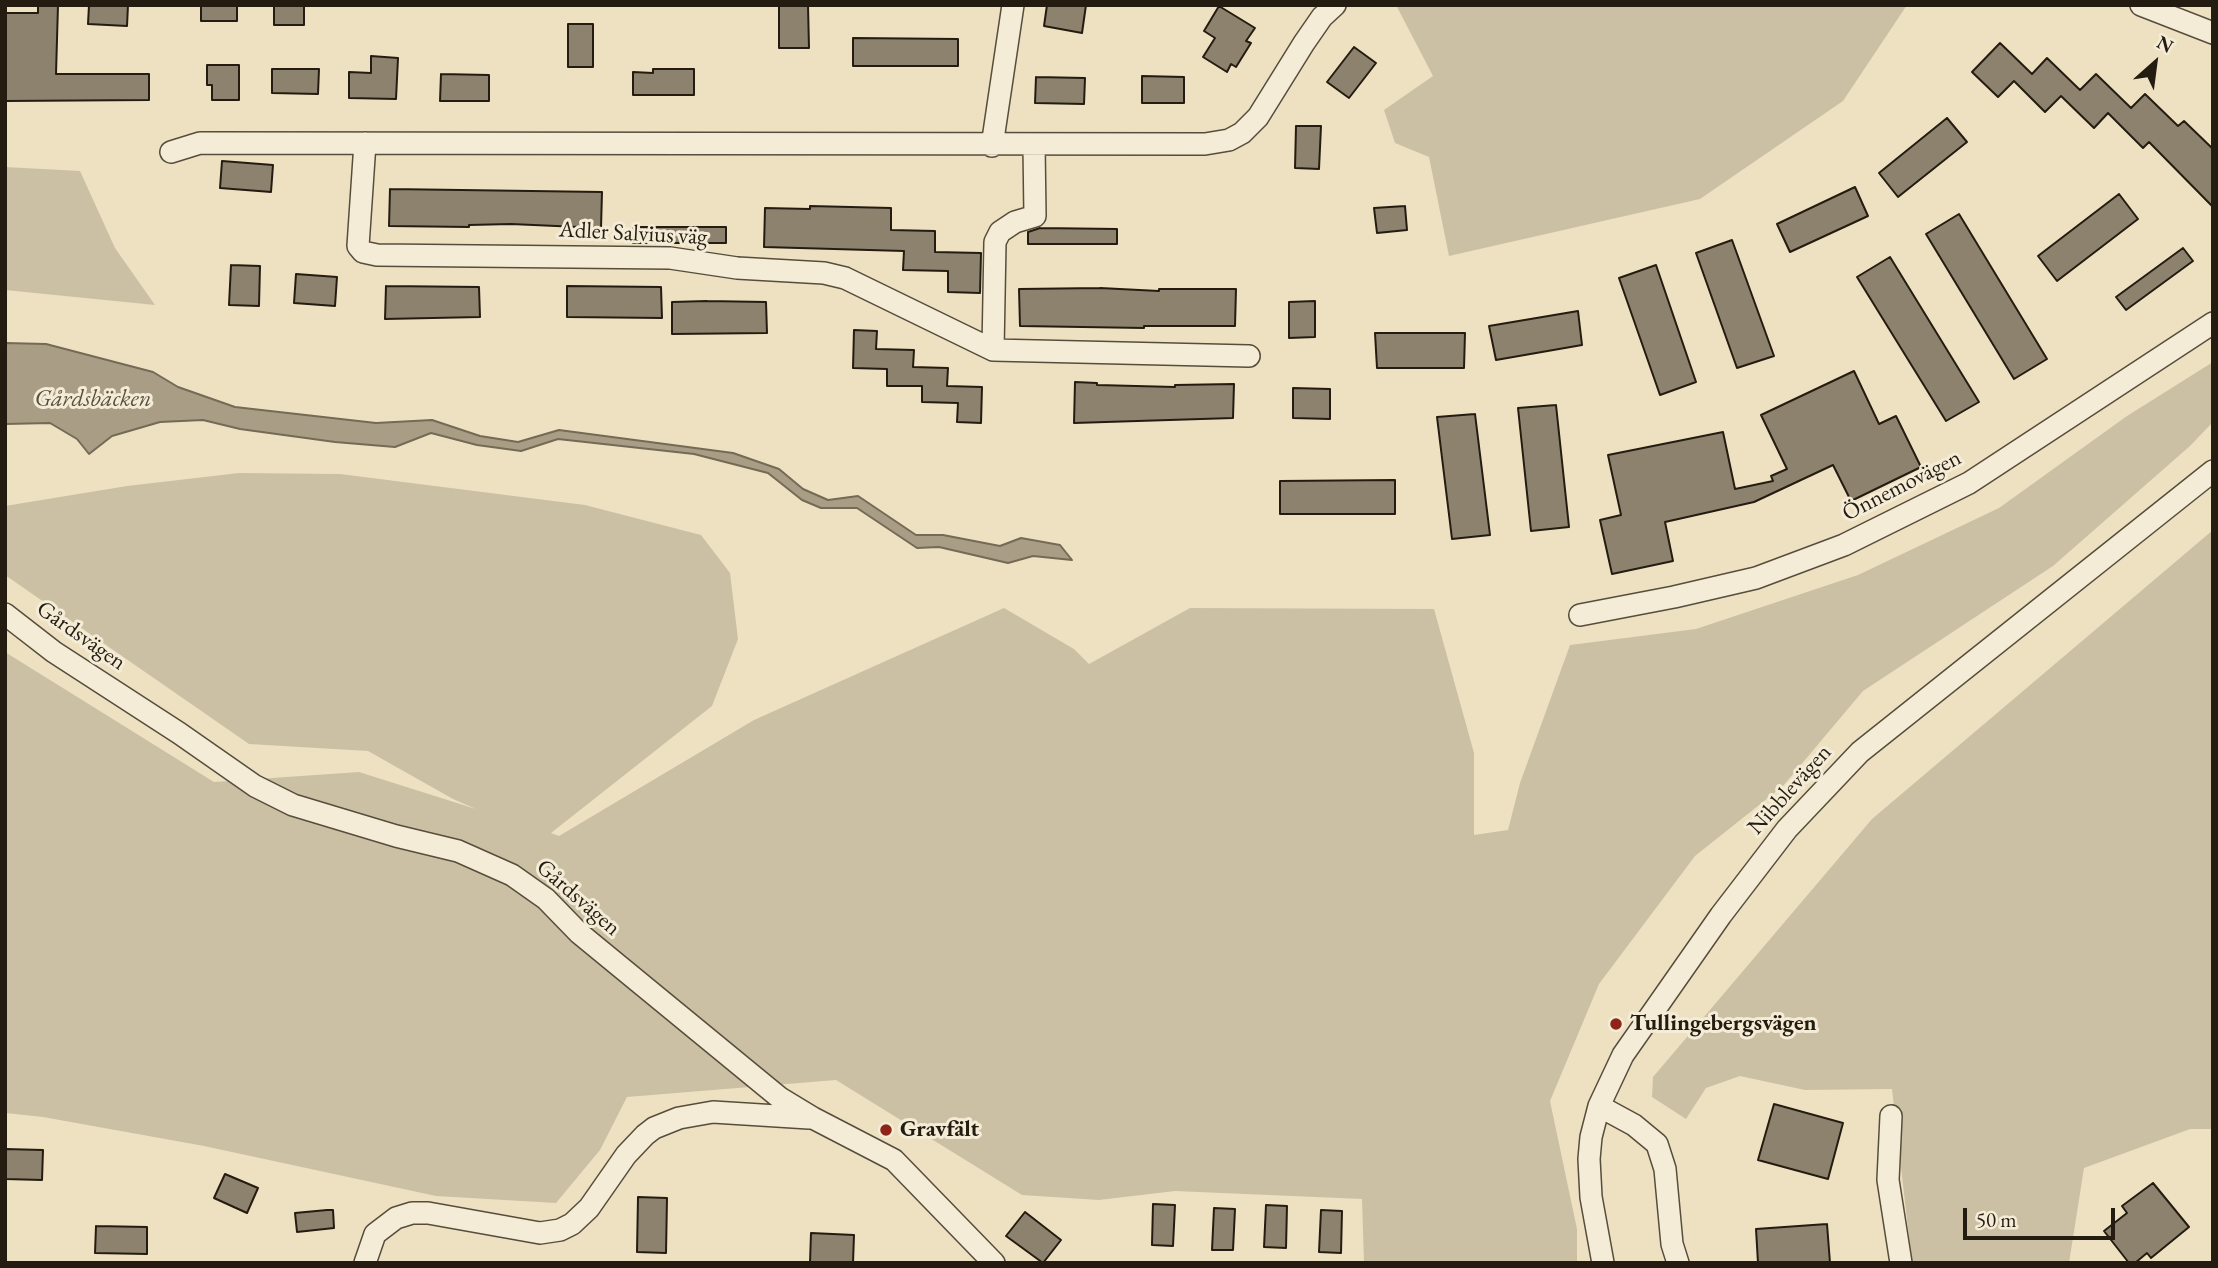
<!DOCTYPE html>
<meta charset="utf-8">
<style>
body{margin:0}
#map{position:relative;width:2218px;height:1268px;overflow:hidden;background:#eee1c2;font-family:"EB Garamond",serif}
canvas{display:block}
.frame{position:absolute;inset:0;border:7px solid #241c10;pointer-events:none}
.north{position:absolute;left:2120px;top:28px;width:70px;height:70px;-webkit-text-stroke:5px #f4ecd7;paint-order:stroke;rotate:28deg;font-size:19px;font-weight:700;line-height:28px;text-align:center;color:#241c10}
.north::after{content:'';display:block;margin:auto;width:24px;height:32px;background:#241c10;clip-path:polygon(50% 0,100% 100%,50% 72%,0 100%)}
.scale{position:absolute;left:1963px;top:1208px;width:152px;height:32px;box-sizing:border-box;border:4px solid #241c10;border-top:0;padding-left:9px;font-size:21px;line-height:24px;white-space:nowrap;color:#241c10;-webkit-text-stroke:5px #f4ecd7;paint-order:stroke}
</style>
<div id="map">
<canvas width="2218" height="1268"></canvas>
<div class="frame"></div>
<div class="north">N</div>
<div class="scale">50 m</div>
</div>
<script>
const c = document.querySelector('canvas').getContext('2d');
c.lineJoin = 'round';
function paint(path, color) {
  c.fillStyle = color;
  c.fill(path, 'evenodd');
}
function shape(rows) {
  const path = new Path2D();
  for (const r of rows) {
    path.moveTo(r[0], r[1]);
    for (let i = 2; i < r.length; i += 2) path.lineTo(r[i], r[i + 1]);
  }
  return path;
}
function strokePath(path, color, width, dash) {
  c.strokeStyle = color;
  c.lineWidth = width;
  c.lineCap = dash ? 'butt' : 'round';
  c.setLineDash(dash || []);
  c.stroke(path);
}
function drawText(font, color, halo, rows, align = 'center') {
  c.font = font + ' "EB Garamond",serif';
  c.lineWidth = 6;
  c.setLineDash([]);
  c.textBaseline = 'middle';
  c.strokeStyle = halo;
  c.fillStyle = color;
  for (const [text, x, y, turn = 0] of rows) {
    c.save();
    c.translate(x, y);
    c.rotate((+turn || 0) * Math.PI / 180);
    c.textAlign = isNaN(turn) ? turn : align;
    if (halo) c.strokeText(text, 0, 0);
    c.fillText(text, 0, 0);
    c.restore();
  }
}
paint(shape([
 [1396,5,1907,5,1843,101,1700,199,1449,256,1429,157,1395,143,1384,110,1433,76],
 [5,167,80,171,115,248,155,305,5,290],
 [2213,362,2213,422,2190,446,2053,566,1863,691,1783,786,1695,856,1599,984,1550,1101,1577,1229,1577,1263,1364,1263,1362,1199,1175,1191,1099,1200,1022,1195,836,1080,627,1097,600,1150,556,1203,436,1196,204,1146,43,1117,5,1113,5,652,214,782,359,772,476,809,453,799,368,751,249,744,5,575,5,506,127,486,239,473,340,474,585,505,701,535,730,573,738,639,712,706,551,833,559,836,754,720,1004,608,1074,649,1089,664,1190,608,1434,609,1474,753,1474,835,1508,830,1520,783,1570,645,1696,629,1858,575,1999,508,2127,416],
 [2213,530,2213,1129,2190,1129,2084,1168,2069,1263,1912,1263,1892,1089,1805,1090,1740,1076,1706,1088,1686,1119,1652,1097,1653,1077,1872,819]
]), '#ccc0a4');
const water = shape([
 [5,343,46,344,153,372,178,387,235,407,376,423,432,420,480,436,518,442,559,430,733,453,779,469,803,489,828,500,858,496,916,535,943,535,1000,546,1021,538,1060,545,1072,560,1033,556,1008,563,939,547,917,548,857,508,821,508,802,500,768,473,694,454,558,439,521,451,477,445,431,433,395,447,335,442,240,429,203,420,160,422,112,436,89,454,77,439,50,423,5,424,5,343]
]);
paint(water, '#a99e85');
strokePath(water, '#746a56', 2);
const building = shape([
 [38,5,58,5,56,74,149,74,149,100,5,101,5,13,38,13,38,5],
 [89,5,128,5,127,26,88,24,89,5],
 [201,5,237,5,237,21,201,21,201,5],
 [274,5,304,5,304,25,274,25,274,5],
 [779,5,808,5,809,48,779,48,779,5],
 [1047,5,1086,5,1082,33,1044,26,1047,5],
 [1219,6,1255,28,1246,41,1251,43,1236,67,1231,64,1227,72,1203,57,1215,38,1204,31,1219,6],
 [568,24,593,24,593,67,568,67,568,24],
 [853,38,958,39,958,66,853,66,853,38],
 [2000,43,2032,74,2047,58,2080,90,2096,74,2131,108,2145,94,2178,126,2184,121,2213,149,2213,207,2149,142,2143,148,2108,113,2094,128,2061,96,2045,112,2014,81,1998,97,1972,72,2000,43],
 [1354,47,1376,63,1349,98,1327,82,1354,47],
 [371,56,398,58,396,99,349,98,349,72,371,73,371,56],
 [207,65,239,65,239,100,212,100,212,85,207,85,207,65],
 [272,69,319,69,318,94,272,93,272,69],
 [653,69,694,69,694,95,633,95,633,72,653,73,653,69],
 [441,74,489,75,489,101,440,101,441,74],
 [1142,76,1184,77,1184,103,1142,103,1142,76],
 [1036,77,1085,78,1084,104,1035,103,1036,77],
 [1947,118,1967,142,1898,197,1879,173,1947,118],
 [1296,126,1321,126,1319,169,1295,168,1296,126],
 [222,161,273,165,271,192,220,188,222,161],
 [1855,187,1868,216,1790,252,1777,224,1855,187],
 [390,189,602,192,601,228,511,224,469,225,469,227,389,226,390,189],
 [2119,194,2138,219,2057,281,2038,256,2119,194],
 [810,206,891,208,891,230,935,231,935,252,981,253,980,293,948,292,948,271,903,270,904,251,764,247,765,208,810,209,810,206],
 [1405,206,1407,230,1377,233,1374,208,1405,206],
 [1959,214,2047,359,2014,379,1926,234,1959,214],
 [633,227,726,227,726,243,633,243,633,227],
 [1040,228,1117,229,1117,244,1028,244,1028,232,1040,228],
 [1732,240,1774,356,1737,368,1696,253,1732,240],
 [2183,248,2193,261,2126,310,2116,297,2183,248],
 [1890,257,1979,402,1946,421,1857,277,1890,257],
 [231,265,260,266,259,306,229,305,231,265],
 [1656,265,1696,382,1660,395,1619,278,1656,265],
 [296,274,337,277,335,306,294,303,296,274],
 [386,286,479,287,480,317,385,319,386,286],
 [567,286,661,287,662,318,567,317,567,286],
 [1100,288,1159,291,1159,289,1236,289,1235,326,1144,326,1144,328,1020,326,1019,289,1100,288],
 [707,301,766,302,767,333,672,334,672,302,707,301],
 [1315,301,1315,337,1289,338,1289,302,1315,301],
 [1578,311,1582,345,1496,360,1489,326,1578,311],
 [854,330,877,331,876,349,914,350,913,367,948,368,947,386,982,387,981,423,957,422,958,403,922,402,922,386,887,386,887,369,853,368,854,330],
 [1375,333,1465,333,1464,368,1377,368,1375,333],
 [1854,371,1879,424,1896,416,1921,467,1851,501,1833,465,1754,502,1665,522,1673,561,1612,574,1600,520,1621,515,1608,455,1723,432,1735,489,1773,481,1771,476,1787,469,1761,415,1854,371],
 [1075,382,1097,383,1097,385,1175,387,1175,385,1234,384,1233,418,1074,423,1075,382],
 [1293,388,1330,389,1330,419,1293,418,1293,388],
 [1556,405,1569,527,1531,531,1518,408,1556,405],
 [1475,414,1490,535,1452,539,1437,417,1475,414],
 [1395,480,1395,514,1280,514,1280,481,1395,480],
 [1774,1104,1843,1123,1828,1179,1758,1160,1774,1104],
 [5,1149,43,1150,42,1180,5,1179,5,1149],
 [225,1174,258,1188,247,1213,214,1198,225,1174],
 [2153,1183,2189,1227,2151,1258,2147,1253,2135,1263,2129,1263,2104,1231,2127,1213,2122,1206,2153,1183],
 [638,1197,667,1198,666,1253,637,1252,638,1197],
 [1153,1204,1175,1205,1173,1246,1152,1245,1153,1204],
 [1266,1205,1287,1206,1286,1248,1264,1247,1266,1205],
 [1214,1208,1235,1209,1233,1250,1212,1250,1214,1208],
 [327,1210,333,1210,334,1228,297,1232,295,1213,327,1210],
 [1321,1210,1342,1211,1341,1253,1319,1252,1321,1210],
 [1025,1212,1061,1240,1043,1263,1006,1236,1025,1212],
 [1827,1224,1830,1263,1758,1263,1756,1229,1827,1224],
 [96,1226,147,1227,147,1254,95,1253,96,1226],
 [811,1233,854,1235,853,1263,810,1263,811,1233]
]);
paint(building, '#8d826d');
strokePath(building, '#241c10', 2);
const minor = shape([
 [2141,5,2213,33],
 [365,143,358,246,363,252,377,255,670,258,737,268,824,273,845,278,993,350,995,242,1000,232,1015,222,1035,216,1034,145],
 [992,146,1013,5],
 [171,152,200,143,1205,144,1229,140,1242,133,1258,117,1304,43,1322,17,1335,5],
 [993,350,1249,356],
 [5,614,54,652,179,733,255,786,293,805,396,836,458,851,512,875,546,899,579,933,780,1098,813,1118,894,1160,994,1263],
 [1580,615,1674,597,1756,578,1844,545,1969,483,2213,323],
 [1599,1106,1634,1125,1657,1144,1665,1169,1672,1244,1678,1263],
 [1891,1116,1888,1180,1901,1263],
 [365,1263,375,1234,396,1218,412,1213,428,1213,540,1233,560,1230,572,1224,589,1208,626,1155,645,1135,654,1128,679,1118,713,1112,809,1118],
 [1603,1263,1591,1197,1589,1159,1591,1137,1599,1106,1623,1055,1721,915,1787,829,1860,752,2213,471]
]);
strokePath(minor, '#564d3c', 24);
strokePath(minor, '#f4ecd7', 21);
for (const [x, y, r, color] of [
 [1616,1024,7,"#8f2418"],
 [886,1130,7,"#8f2418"]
]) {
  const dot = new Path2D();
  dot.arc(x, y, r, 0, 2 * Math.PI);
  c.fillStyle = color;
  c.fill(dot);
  strokePath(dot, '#f4ecd7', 2.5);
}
drawText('23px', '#241c10', '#f4ecd7', [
 ["Adler Salvius väg",633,234,3],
 ["Önnemovägen",1902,486,-27],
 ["Gårdsvägen",81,636,35],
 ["Nibblevägen",1790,790,-48],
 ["Gårdsvägen",578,898,41]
]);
drawText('bold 23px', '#241c10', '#f4ecd7', [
 ["Tullingebergsvägen",1630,1024],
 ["Gravfält",900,1130]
], 'left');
drawText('italic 24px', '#59503f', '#f4ecd7', [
 ["Gårdsbäcken",93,399]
]);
</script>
